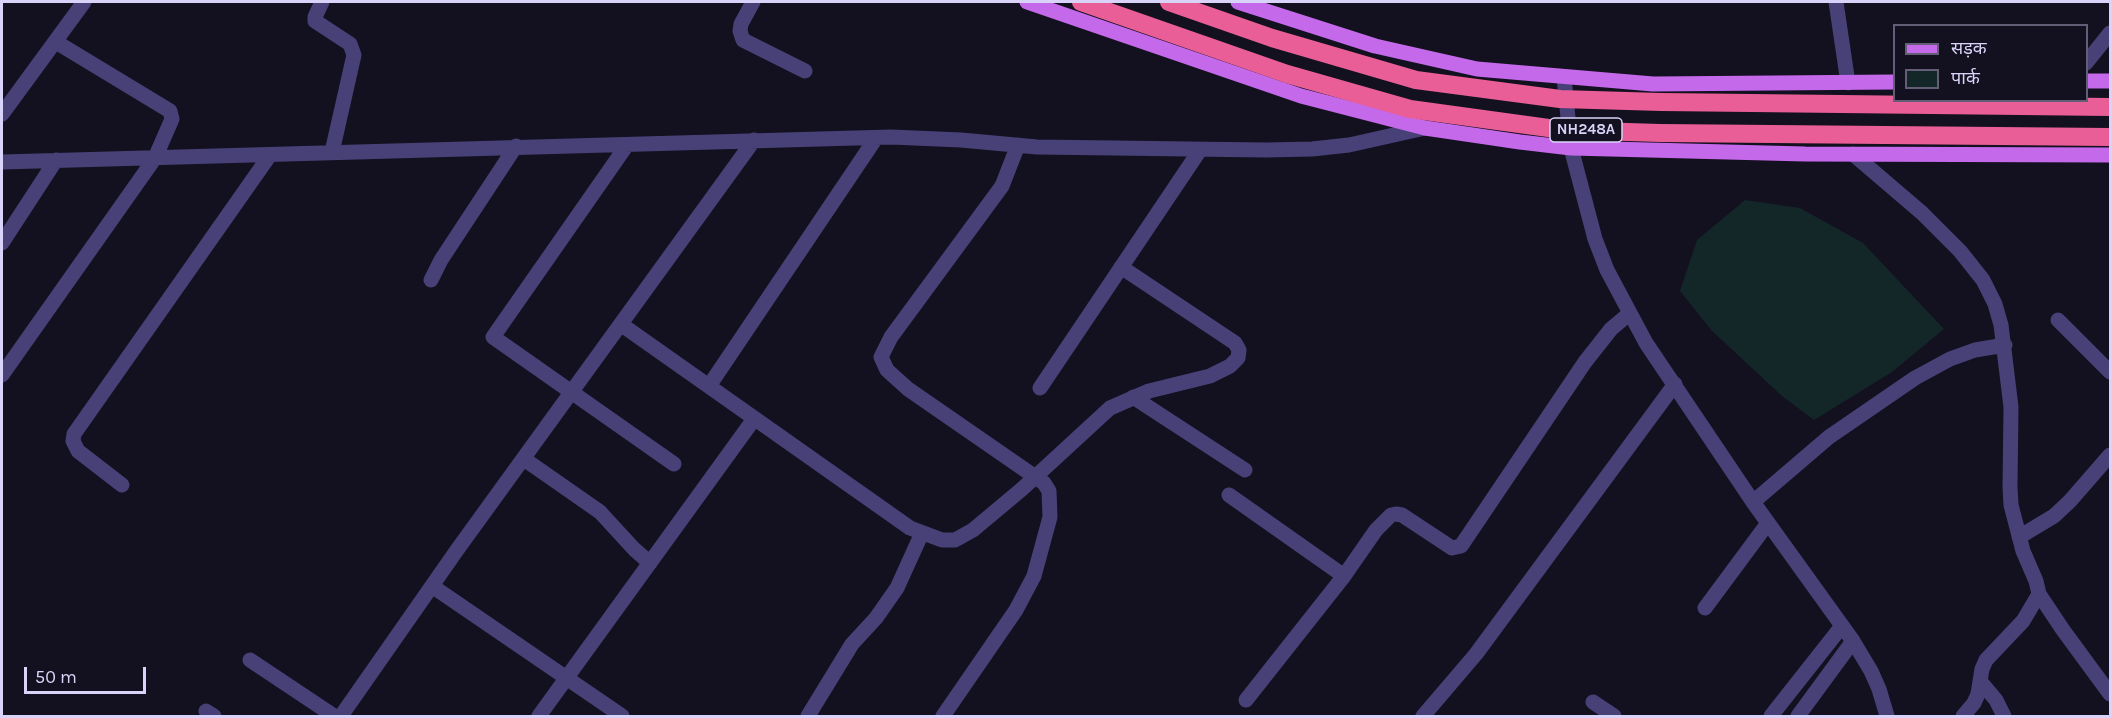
<!DOCTYPE html>
<meta charset="utf-8">
<style>
body{margin:0}
#map{position:relative;width:2112px;height:718px;overflow:hidden;background:#13101f;font-family:Karla,"Noto Sans Devanagari",sans-serif}
canvas{display:block}
.frame{position:absolute;inset:0;border:3px solid #dad3f9;pointer-events:none}
.legend{position:absolute;left:1893px;top:24px;width:195px;height:78px;box-sizing:border-box;background:#13101f;border:2px solid #635e76;margin:0;padding:8px 10px;list-style:none;font-size:18px;color:#dad3f9}
.legend li{display:flex;align-items:center;gap:12px;height:30px}
.legend b{width:30px;border:2px solid #635e76}
.scale{position:absolute;left:24px;top:667px;width:122px;height:27px;box-sizing:border-box;border:3px solid #dad3f9;border-top:0;padding-left:8px;font-size:18px;line-height:21px;white-space:nowrap;color:#dad3f9;-webkit-text-stroke:4px #13101f;paint-order:stroke}
</style>
<div id="map">
<canvas width="2112" height="718"></canvas>
<div class="frame"></div>
<ul class="legend">
<li><b style="height:8px;background:#c469ea"></b>सड़क</li>
<li><b style="height:16px;background:#132728"></b>पार्क</li>
</ul>
<div class="scale">50 m</div>
</div>
<script>
const c = document.querySelector('canvas').getContext('2d');
c.lineJoin = 'round';
function paint(path, color) {
  c.fillStyle = color;
  c.fill(path, 'evenodd');
}
function shape(rows) {
  const path = new Path2D();
  for (const r of rows) {
    path.moveTo(r[0], r[1]);
    for (let i = 2; i < r.length; i += 2) path.lineTo(r[i], r[i + 1]);
  }
  return path;
}
function strokePath(path, color, width, dash) {
  c.strokeStyle = color;
  c.lineWidth = width;
  c.lineCap = dash ? 'butt' : 'round';
  c.setLineDash(dash || []);
  c.stroke(path);
}
function drawText(font, color, halo, rows, align = 'center') {
  c.font = font + ' Karla,sans-serif';
  c.lineWidth = 4.5;
  c.setLineDash([]);
  c.textBaseline = 'middle';
  c.strokeStyle = halo;
  c.fillStyle = color;
  for (const [text, x, y, turn = 0] of rows) {
    c.save();
    c.translate(x, y);
    c.rotate((+turn || 0) * Math.PI / 180);
    c.textAlign = isNaN(turn) ? turn : align;
    if (halo) c.strokeText(text, 0, 0);
    c.fillText(text, 0, 0);
    c.restore();
  }
}
paint(shape([
 [1745,200,1800,208,1863,243,1944,329,1892,372,1814,420,1782,396,1712,331,1680,291,1697,240]
]), '#132728');
strokePath(shape([
 [322,2,315,17,315,21,350,44,354,55,332,152],
 [753,2,741,24,740,31,743,40,805,71],
 [1836,2,1848,83],
 [2086,63,2110,33],
 [1564,77,1571,148,1595,239,1607,270,1646,343,1753,502,1853,641,1871,671,1879,689,1887,716],
 [2,114,84,2],
 [627,145,493,337,674,464],
 [1853,154,1922,213,1960,251,1983,280,1995,304,2001,325,2011,407,2010,487,2011,505,2023,551,2036,581,2039,594,2023,621,1986,660,1982,669,1978,694,1974,703,1963,716],
 [2,162,891,137,961,140,1037,147,1266,150,1312,149,1349,145,1425,128],
 [2,243,56,160],
 [431,280,441,260,516,146],
 [2058,320,2110,372],
 [622,325,910,528,942,540,955,540,973,530,1022,489,1110,408,1149,391,1210,376,1230,366,1238,358,1239,350,1235,343,1121,267],
 [2,375,155,158,172,119,170,111,56,42],
 [709,386,876,138],
 [1040,388,1200,150],
 [1133,397,1245,470],
 [524,459,600,512,634,549,650,563],
 [122,485,78,451,73,441,74,434,270,155],
 [1229,495,1344,576],
 [1753,502,1829,437,1915,378,1950,359,1975,350,2005,345],
 [2019,537,2054,516,2070,501,2110,455],
 [432,586,622,716],
 [2039,594,2063,630,2110,694],
 [1705,608,1768,523],
 [250,660,334,716],
 [1980,681,1996,700,2004,716],
 [1246,700,1344,576,1376,530,1391,515,1396,514,1402,515,1452,548,1461,546,1585,362,1611,329,1630,313],
 [1593,702,1614,716],
 [206,711,214,716],
 [341,716,457,550,754,140],
 [539,716,754,419],
 [808,716,852,644,876,618,897,588,922,533],
 [943,716,1016,610,1034,576,1050,517,1049,491,1044,483,908,389,887,370,881,357,891,337,1002,186,1018,145],
 [1423,716,1476,654,1675,384],
 [1771,716,1842,626],
 [1798,716,1853,641]
]), '#474178', 15);
strokePath(shape([
 [1027,2,1301,96,1425,128,1520,142,1571,148,1805,154,2110,155],
 [1238,2,1375,46,1477,69,1653,84,1894,82],
 [2086,81,2110,81]
]), '#c469ea', 15);
strokePath(shape([
 [1081,2,1287,74,1410,109,1563,130,1660,133,2110,137],
 [1169,2,1272,38,1416,80,1560,99,1661,102,2110,107]
]), '#e95e96', 18);
for (const [x, y, w] of [
 [1586,130,72]
]) {
  const box = new Path2D();
  box.roundRect(x - w / 2, y - 12, w, 24, 4.5);
  c.fillStyle = '#13101f';
  c.fill(box);
  strokePath(box, '#dad3f9', 1.5);
}
drawText('bold 15px', '#dad3f9', null, [
 ["NH248A",1586,130]
]);
</script>
